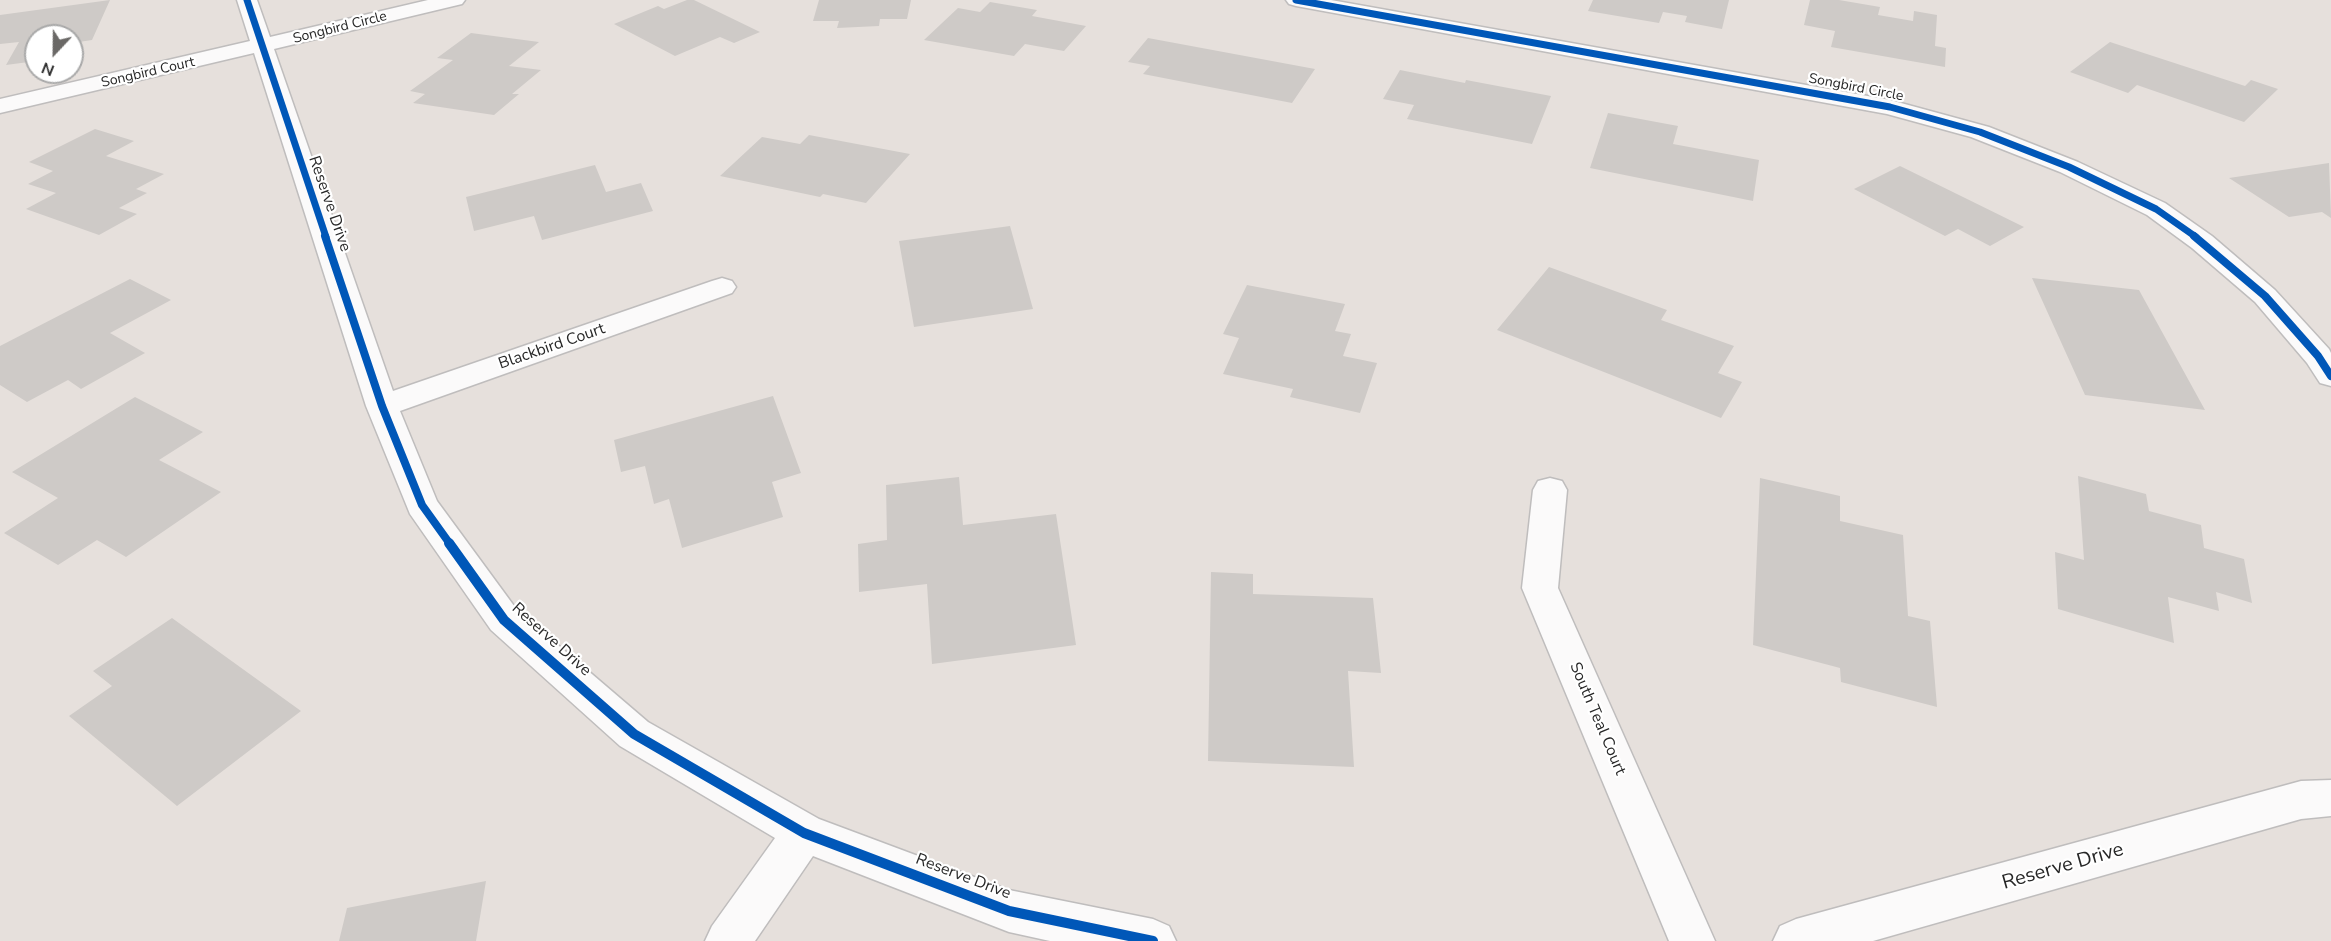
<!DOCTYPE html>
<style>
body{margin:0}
#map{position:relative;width:2331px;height:941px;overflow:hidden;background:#e6e0dc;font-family:"Nunito Sans",sans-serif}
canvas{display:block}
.north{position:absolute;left:24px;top:24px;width:60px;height:60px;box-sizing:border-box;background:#fff;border:2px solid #a9a9a9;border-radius:50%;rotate:202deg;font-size:16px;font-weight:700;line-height:24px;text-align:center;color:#272727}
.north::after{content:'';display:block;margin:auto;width:21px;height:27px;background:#6a6866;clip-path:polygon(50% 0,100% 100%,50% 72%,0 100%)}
</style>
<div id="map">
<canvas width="2331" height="941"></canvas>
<div class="north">N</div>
</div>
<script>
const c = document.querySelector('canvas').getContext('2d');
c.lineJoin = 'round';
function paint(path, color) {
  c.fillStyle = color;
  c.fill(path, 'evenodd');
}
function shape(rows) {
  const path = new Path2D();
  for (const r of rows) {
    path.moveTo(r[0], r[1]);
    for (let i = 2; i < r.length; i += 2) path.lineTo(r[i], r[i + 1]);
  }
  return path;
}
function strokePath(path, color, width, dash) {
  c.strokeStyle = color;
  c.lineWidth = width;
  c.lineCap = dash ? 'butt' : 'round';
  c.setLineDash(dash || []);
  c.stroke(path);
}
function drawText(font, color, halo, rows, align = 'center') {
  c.font = font + ' "Nunito Sans",sans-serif';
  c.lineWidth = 4.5;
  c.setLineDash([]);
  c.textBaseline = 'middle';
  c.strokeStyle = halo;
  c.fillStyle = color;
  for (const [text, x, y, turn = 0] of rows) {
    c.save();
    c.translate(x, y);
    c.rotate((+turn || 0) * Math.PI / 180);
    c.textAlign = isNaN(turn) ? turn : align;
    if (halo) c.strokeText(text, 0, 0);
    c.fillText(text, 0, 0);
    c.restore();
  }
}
paint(shape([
 [110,0,92,40,72,43,72,36,36,36,36,61,6,65,19,42,0,44,0,15],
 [687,0,694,0,760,32,734,43,720,37,675,56,614,24,658,6,664,9],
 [819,0,911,0,907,19,880,19,879,26,837,28,839,21,813,21],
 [1593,0,1729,0,1722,29,1685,22,1687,16,1663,12,1659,23,1588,11],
 [1810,0,1839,0,1880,7,1878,15,1913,21,1914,11,1937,15,1935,46,1946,48,1945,67,1831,47,1835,31,1804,25],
 [990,2,1037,10,1032,16,1086,26,1064,51,1025,44,1014,56,924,40,958,8,980,12],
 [471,33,539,42,509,66,541,70,512,94,519,94,494,115,413,103,425,94,410,91,453,60,437,58],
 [1148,38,1315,69,1292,103,1143,74,1150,66,1128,62],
 [2110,42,2245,86,2251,80,2278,89,2244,122,2137,85,2128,93,2070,72],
 [1400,70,1465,83,1466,80,1551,96,1532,144,1407,119,1414,105,1383,99],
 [1608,113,1678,126,1673,144,1759,160,1753,201,1590,168],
 [95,129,134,141,106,156,164,174,136,189,147,193,119,208,137,214,99,235,26,209,56,193,28,184,53,171,29,162],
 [809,135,910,154,866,203,823,194,820,197,720,176,762,137,800,144],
 [2329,163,2331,218,2322,212,2289,217,2229,178],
 [595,165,606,192,641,183,653,211,542,240,534,216,474,231,466,197],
 [1900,166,2024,227,1990,246,1958,229,1945,236,1854,189],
 [1010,226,1033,309,914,327,899,241],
 [1549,267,1667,310,1661,320,1734,346,1718,373,1742,382,1721,418,1497,330],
 [2032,278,2139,290,2205,410,2085,395],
 [130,279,171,300,110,333,145,353,81,389,68,380,27,402,0,385,0,346],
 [1247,285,1345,304,1335,331,1351,334,1343,356,1377,363,1360,413,1290,397,1293,389,1223,374,1239,338,1223,334],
 [773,396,801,473,772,482,783,517,682,548,669,499,654,504,645,466,621,472,614,440],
 [135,397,203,432,159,460,221,492,126,557,97,540,58,565,4,533,58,498,12,472],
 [2078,476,2146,494,2149,511,2201,525,2204,548,2244,559,2252,603,2216,592,2219,611,2168,597,2174,643,2058,609,2055,552,2084,560],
 [959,477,963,525,1056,514,1076,645,932,664,927,584,859,592,858,544,887,540,886,485],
 [1760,478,1840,496,1840,521,1903,535,1908,616,1930,621,1937,707,1841,682,1840,668,1753,645],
 [1211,572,1253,574,1253,594,1373,598,1381,673,1348,671,1354,767,1208,761],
 [172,618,301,711,177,806,69,716,112,686,93,671],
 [486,881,476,941,339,941,347,908]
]), '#cecac7');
const street = shape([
 [237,0,257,0,270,37,428,0,465,0,462,4,274,49,393,391,712,281,722,278,732,281,736,287,732,293,400,411,437,501,517,610,648,722,819,819,1009,890,1153,919,1169,926,1176,941,1050,941,1009,932,813,856,755,941,705,941,712,926,775,838,620,746,491,630,410,514,366,406,254,53,0,113,0,99,250,41,237,0],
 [1286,0,1331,0,1890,100,1989,127,2078,162,2165,203,2212,236,2275,290,2329,349,2331,353,2331,386,2320,383,2307,363,2255,302,2192,248,2147,215,2060,172,1971,137,1887,114,1296,6,1289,4,1286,0],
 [1550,478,1562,481,1567,490,1558,588,1715,941,1669,941,1522,588,1533,490,1538,481,1550,478],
 [2331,780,2331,816,2301,819,1873,941,1773,941,1780,926,1796,919,2301,781,2331,780]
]);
strokePath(street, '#bfbdbd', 3);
paint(street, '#fbfafa');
strokePath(shape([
 [247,0,326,237],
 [1296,0,1890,107,1980,132,2069,167,2156,209,2196,237]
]), '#0057b8', 7);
strokePath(shape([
 [325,236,382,406,422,505,450,544],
 [2194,236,2265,296,2318,356,2331,376]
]), '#0057b8', 8);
strokePath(shape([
 [449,543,504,620,634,734,804,833,1009,911,1153,941]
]), '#0057b8', 10);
drawText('14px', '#272727', '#fff', [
 ["Songbird Circle",340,28,-14],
 ["Songbird Court",148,73,-13],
 ["Songbird Circle",1856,88,11]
]);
drawText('16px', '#272727', '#fff', [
 ["Reserve Drive",329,204,71],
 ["Blackbird Court",552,347,-19],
 ["Reserve Drive",551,640,42],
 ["South Teal Court",1597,719,67],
 ["Reserve Drive",963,877,21]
]);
drawText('20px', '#272727', '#fff', [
 ["Reserve Drive",2063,867,-16]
]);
</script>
